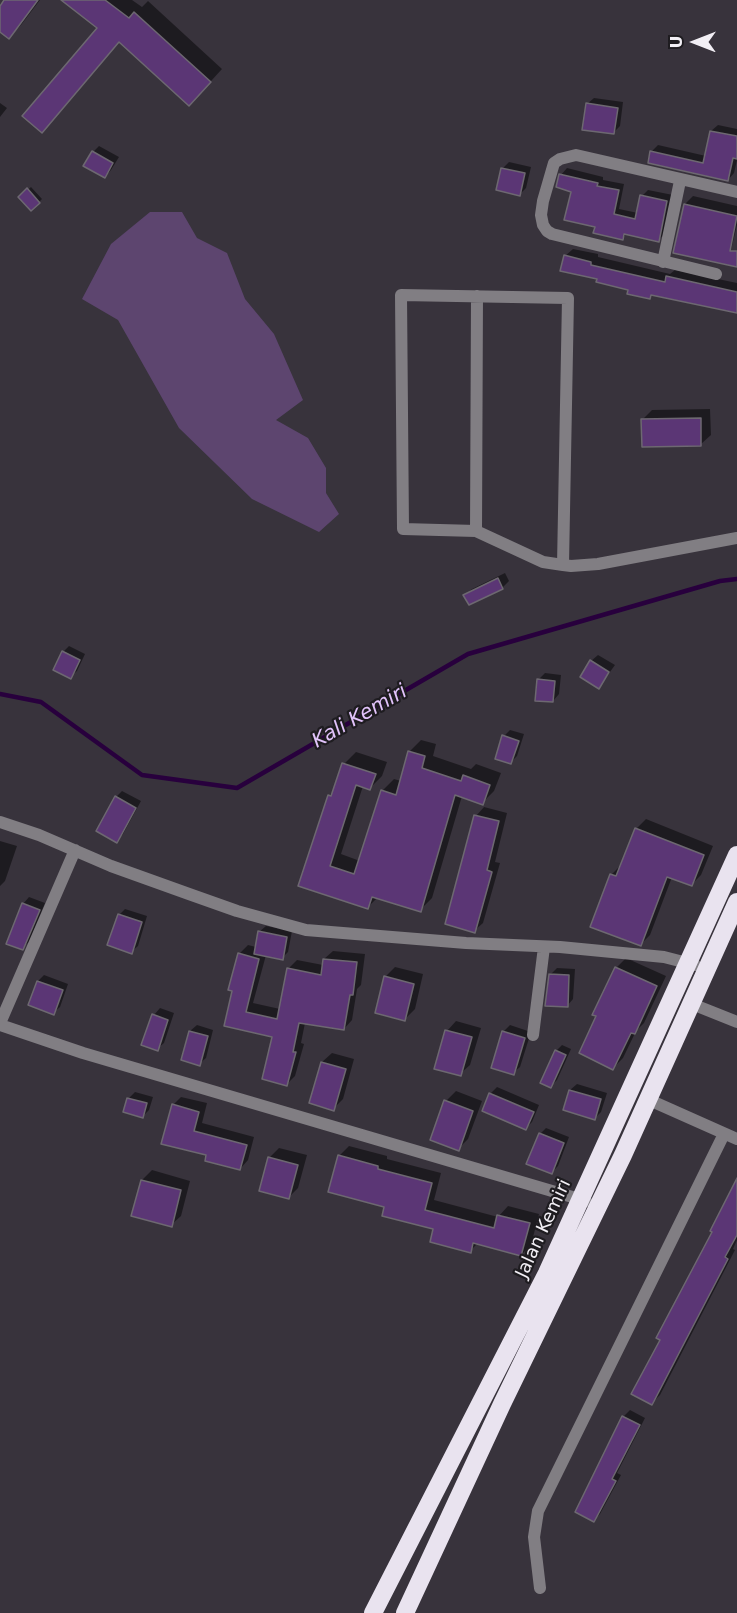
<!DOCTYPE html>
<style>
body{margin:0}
#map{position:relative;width:737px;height:1613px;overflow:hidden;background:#38333c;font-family:"DejaVu Sans",sans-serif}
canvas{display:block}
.north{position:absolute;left:665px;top:12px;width:60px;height:60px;-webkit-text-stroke:4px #1e1c20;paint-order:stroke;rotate:270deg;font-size:16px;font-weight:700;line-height:24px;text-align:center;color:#f2eff5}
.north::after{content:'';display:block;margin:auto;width:21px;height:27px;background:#f2eff5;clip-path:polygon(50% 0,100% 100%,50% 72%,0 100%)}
</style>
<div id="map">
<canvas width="737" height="1613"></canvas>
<div class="north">U</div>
</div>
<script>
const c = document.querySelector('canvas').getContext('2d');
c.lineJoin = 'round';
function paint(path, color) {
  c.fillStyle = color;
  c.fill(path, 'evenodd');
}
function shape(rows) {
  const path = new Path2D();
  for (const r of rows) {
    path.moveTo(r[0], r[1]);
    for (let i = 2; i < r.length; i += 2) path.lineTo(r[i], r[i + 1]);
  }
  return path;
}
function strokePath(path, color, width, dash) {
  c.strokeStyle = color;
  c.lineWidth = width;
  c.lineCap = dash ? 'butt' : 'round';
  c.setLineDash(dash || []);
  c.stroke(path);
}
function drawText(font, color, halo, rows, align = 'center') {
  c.font = font + ' "DejaVu Sans",sans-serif';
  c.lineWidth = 4.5;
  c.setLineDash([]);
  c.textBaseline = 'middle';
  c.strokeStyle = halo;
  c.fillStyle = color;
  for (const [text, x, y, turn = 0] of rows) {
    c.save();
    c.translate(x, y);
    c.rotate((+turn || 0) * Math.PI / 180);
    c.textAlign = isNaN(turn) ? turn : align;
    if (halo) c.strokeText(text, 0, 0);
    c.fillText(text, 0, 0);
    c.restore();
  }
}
paint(shape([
 [150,212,182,212,197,238,227,253,245,299,274,334,303,400,276,420,308,438,326,468,326,493,339,514,319,532,252,499,179,428,118,320,82,299,111,244]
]), '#5d456f');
paint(shape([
 [6,0,40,0,21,25,9,37,0,30,0,8],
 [63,0,132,0,142,7,148,1,222,69,201,92,120,41,42,131,99,27],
 [594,98,623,102,620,126,614,132,587,104],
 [0,103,7,108,0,117],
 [718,125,737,129,737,160,734,173,728,180,649,162,652,151,658,145,706,156,711,131],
 [99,146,119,157,111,170,105,177,93,152],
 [509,162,531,167,526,188,520,194,503,168],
 [567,168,603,177,603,180,624,184,619,209,638,213,642,196,648,190,673,195,664,234,658,241,627,233,622,238,596,226,561,175],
 [31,187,42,199,32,209,20,197],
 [693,196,737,206,737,225,730,254,685,204],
 [573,249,598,254,598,257,670,274,675,270,737,283,737,312,653,294,650,298,599,278,565,256],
 [710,409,711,435,701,444,643,419,652,410],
 [505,573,509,581,502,588,465,595,472,589],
 [69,646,85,654,77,671,70,677,63,652],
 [598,655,615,665,599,687,591,661],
 [545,673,561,675,559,694,553,701,538,680],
 [510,730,524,734,517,756,511,762,504,736],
 [421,740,436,744,433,756,471,769,476,764,501,773,494,791,482,803,462,796,432,898,420,910,378,897,368,907,300,885,329,796,335,790,344,764,356,752,387,762,382,776,370,788,363,786,341,854,360,861,382,791,394,779,401,781,409,752],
 [122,791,141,801,123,834,117,841,116,797],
 [484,807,507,813,495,862,500,863,483,923,474,931,476,816],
 [646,819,713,846,701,875,691,885,672,877,650,935,640,945,611,875,621,865,636,829],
 [0,841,17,846,5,881,0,886],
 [29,897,45,903,29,942,22,948,23,904],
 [125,909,147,916,138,946,131,952,119,915],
 [266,926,292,931,288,952,282,958,266,955,253,1003,280,1009,289,968,297,960,323,965,324,959,333,951,365,954,361,985,357,989,352,1020,344,1029,305,1023,301,1043,304,1044,295,1076,287,1084,274,1036,226,1025,239,954,248,945,256,947,259,932],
 [626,958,666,976,644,1023,636,1031,623,1058,613,1068,598,1016,616,968],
 [395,967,423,974,415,1009,405,1019,385,977],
 [557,968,575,969,573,999,567,1006,550,975],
 [44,975,68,984,60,1007,53,1013,30,1004,38,981],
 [160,1008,174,1013,164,1043,157,1049,154,1015],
 [456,1021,481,1028,470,1065,460,1074,447,1031],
 [197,1025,213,1030,206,1058,199,1064,190,1031],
 [510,1025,531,1032,520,1067,513,1073,493,1067,504,1031],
 [562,1045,571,1049,557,1080,551,1086,556,1051],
 [332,1053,354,1059,343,1099,333,1109,322,1062],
 [577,1084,607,1093,601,1112,595,1118,570,1090],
 [497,1087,539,1105,532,1122,526,1128,490,1094],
 [456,1091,482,1101,468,1139,458,1149,446,1101],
 [135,1092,153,1097,149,1110,143,1116,128,1099],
 [181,1097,207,1103,202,1123,254,1137,248,1160,240,1169,208,1154,173,1105],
 [546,1128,569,1137,558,1166,551,1173,540,1134],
 [349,1146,387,1156,387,1159,441,1173,434,1200,498,1217,508,1206,539,1214,531,1245,521,1255,478,1243,470,1251,435,1228,386,1206,339,1156],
 [279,1148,307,1155,298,1188,288,1198,269,1158],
 [152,1170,190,1181,181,1216,171,1225,142,1180],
 [737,1187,737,1240,733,1249,735,1250,660,1395,652,1403,662,1339],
 [630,1410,645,1418,617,1473,621,1475,600,1514,594,1520,605,1452,624,1416]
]), '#0007');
strokePath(shape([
 [0,694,41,702,142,775,237,788,468,654,720,581,737,579]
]), '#28003d', 4.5);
const building = shape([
 [4,0,38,0,9,39,0,32,0,6,4,0],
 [61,0,105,0,129,18,134,12,211,82,189,106,119,42,42,133,22,116,97,28,61,0],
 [586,103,618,108,614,134,582,130,586,103],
 [710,131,737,136,737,159,733,158,728,181,648,163,650,151,703,163,710,131],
 [92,151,113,163,105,178,83,166,92,151],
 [501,168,525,173,520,196,496,190,501,168],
 [559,174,598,183,597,186,619,190,614,214,635,219,640,195,667,201,659,242,624,234,623,240,593,233,595,227,564,220,571,192,556,187,559,174],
 [27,188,40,203,31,211,18,197,27,188],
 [684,204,737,216,730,251,737,251,737,267,673,253,684,204],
 [564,255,591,262,591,265,665,282,666,276,737,292,737,313,651,295,650,299,627,294,628,290,596,282,597,279,560,271,564,255],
 [701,418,701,446,642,447,641,419,701,418],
 [498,578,503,589,469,605,463,595,498,578],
 [62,651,80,660,71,679,53,670,62,651],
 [590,660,609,672,599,689,580,677,590,660],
 [537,679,555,681,553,702,535,701,537,679],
 [502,735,519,741,511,764,495,759,502,735],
 [408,751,425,756,422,768,461,781,463,775,490,785,483,805,455,795,421,912,372,897,368,909,298,886,328,795,331,796,342,763,376,774,370,790,356,785,330,866,354,874,381,790,396,795,408,751],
 [115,796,136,808,117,843,96,831,115,796],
 [474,815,499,821,487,870,492,872,475,933,445,924,474,815],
 [635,828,704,855,692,886,667,877,641,946,590,927,610,874,616,876,635,828],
 [22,903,40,910,23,950,6,944,22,903],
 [118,914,142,922,132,954,107,945,118,914],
 [258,931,287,937,283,960,254,954,258,931],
 [238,953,259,959,246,1012,277,1019,287,968,321,975,323,959,357,962,353,995,350,995,344,1030,299,1023,293,1052,296,1052,287,1086,262,1079,272,1037,224,1026,232,991,228,990,238,953],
 [615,967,657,986,635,1034,631,1033,613,1070,579,1053,596,1016,592,1015,615,967],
 [549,974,569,975,568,1007,545,1006,549,974],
 [384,976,414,984,405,1021,375,1013,384,976],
 [37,981,63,990,54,1015,28,1005,37,981],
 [152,1014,168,1020,158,1051,141,1045,152,1014],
 [445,1030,472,1037,461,1076,434,1069,445,1030],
 [189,1031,208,1036,200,1066,181,1060,189,1031],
 [502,1031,525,1038,514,1075,491,1068,502,1031],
 [555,1050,566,1055,551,1088,540,1083,555,1050],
 [321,1062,346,1069,334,1111,309,1103,321,1062],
 [569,1090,601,1099,595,1120,563,1110,569,1090],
 [489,1093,534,1112,526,1130,482,1111,489,1093],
 [127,1098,147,1103,143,1118,123,1112,127,1098],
 [444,1100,473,1111,459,1151,430,1140,444,1100],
 [172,1104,199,1112,194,1131,247,1145,240,1170,205,1161,206,1155,161,1144,172,1104],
 [539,1133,564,1143,552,1174,526,1164,539,1133],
 [338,1155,378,1166,378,1169,432,1183,425,1210,494,1228,497,1215,530,1223,521,1256,473,1243,471,1253,430,1242,433,1229,382,1216,384,1207,328,1192,338,1155],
 [268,1157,298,1165,289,1199,259,1191,268,1157],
 [737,1178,737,1235,725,1257,728,1259,652,1405,631,1394,660,1340,656,1338,712,1232,710,1231,737,1178],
 [141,1180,181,1190,172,1227,131,1216,141,1180],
 [622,1416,640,1425,612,1479,616,1481,594,1522,575,1512,622,1416]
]);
paint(building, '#5b3675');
strokePath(building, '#6d6871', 1.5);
strokePath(shape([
 [663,262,680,181],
 [716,274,552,234,547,231,543,225,541,215,543,201,554,163,560,159,576,155,737,192],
 [476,531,477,296],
 [563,565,568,298,401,295,403,529,476,531,543,562,563,565,571,566,598,564,737,538],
 [0,822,39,835,111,866,189,894,237,911,306,930,466,943,560,947,664,957,695,965],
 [692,1004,737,1022],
 [0,1023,75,850],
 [0,1025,83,1053,586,1201],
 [533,1035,544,947],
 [647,1099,737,1139],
 [540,1588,534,1537,538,1511,724,1134]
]), '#817e83', 12);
strokePath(shape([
 [373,1613,547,1273,737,855],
 [405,1613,502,1404,623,1155,737,902]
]), '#e9e3ef', 18);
drawText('18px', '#f2eff5', '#1e1c20', [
 ["Jalan Kemiri",544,1229,-65]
]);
drawText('italic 20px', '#e2c3fb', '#1e1c20', [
 ["Kali Kemiri",360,717,-30]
]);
</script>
